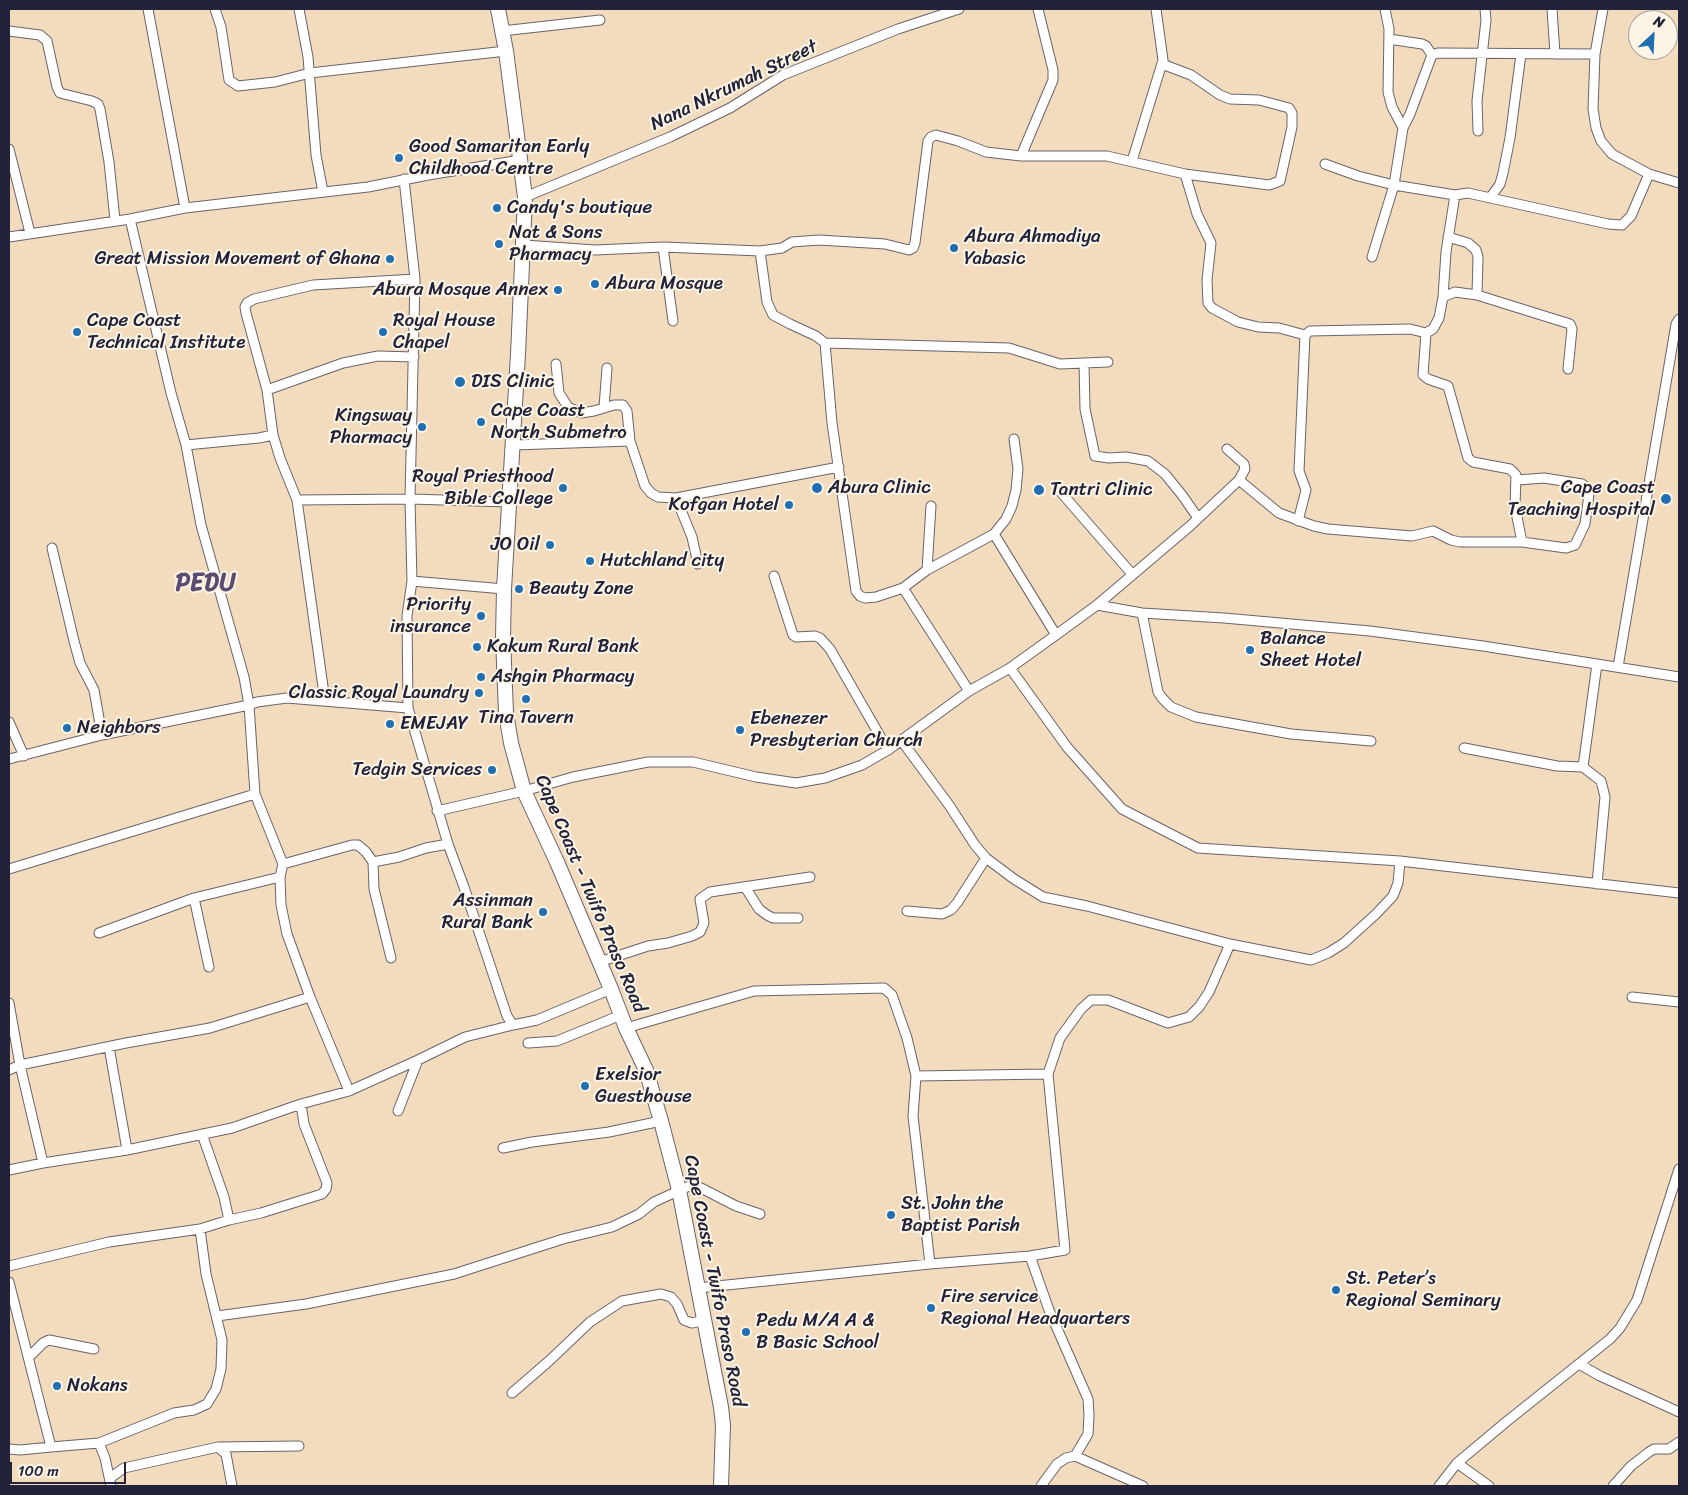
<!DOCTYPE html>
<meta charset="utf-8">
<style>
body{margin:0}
#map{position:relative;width:1688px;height:1495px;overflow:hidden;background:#f3dcbe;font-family:Sriracha,sans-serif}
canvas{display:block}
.frame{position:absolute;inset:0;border:10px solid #22223b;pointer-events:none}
.north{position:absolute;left:1628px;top:10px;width:50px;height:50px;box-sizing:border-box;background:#fcf5e5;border:1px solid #a5a1a1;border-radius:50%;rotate:25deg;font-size:14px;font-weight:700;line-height:20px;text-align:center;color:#22223b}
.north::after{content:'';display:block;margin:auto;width:18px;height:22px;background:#1f6fb2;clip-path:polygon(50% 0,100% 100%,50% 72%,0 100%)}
.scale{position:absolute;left:10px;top:1462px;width:116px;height:22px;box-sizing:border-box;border:2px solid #22223b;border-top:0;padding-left:6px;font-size:15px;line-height:18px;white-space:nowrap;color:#22223b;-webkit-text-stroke:4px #fcf5e5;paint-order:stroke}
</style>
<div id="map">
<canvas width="1688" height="1495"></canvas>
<div class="frame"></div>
<div class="north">N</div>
<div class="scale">100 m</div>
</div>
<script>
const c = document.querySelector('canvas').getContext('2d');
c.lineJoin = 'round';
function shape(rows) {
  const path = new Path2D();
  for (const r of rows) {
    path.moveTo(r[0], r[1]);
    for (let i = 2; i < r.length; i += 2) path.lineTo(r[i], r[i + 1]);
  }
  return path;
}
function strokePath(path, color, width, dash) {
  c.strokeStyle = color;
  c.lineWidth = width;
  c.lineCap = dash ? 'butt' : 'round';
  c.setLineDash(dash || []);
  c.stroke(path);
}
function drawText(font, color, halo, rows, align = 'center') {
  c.font = font + ' Sriracha,sans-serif';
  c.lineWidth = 4;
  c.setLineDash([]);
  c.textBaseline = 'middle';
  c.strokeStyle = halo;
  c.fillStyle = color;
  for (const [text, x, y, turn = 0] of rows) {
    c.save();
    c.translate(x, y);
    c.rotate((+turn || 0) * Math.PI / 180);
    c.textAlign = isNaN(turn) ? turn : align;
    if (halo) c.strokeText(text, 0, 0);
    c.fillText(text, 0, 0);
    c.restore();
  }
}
const minor = shape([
 [148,9,185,208],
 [215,9,221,27,229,80,238,86,275,82,310,73,506,51],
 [299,9,308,57,316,155,323,192],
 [1038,9,1053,70,1053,80,1021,156,1107,156,1185,174,1269,185,1280,181,1292,127,1292,113,1289,108,1259,100,1230,99,1220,95,1191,75,1162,64],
 [1385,9,1389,29,1388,92,1392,107,1403,128],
 [1552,9,1555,54],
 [1603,9,1595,54,1593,109,1596,128,1601,141,1612,154,1649,174,1679,183],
 [9,31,40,35,47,41,57,87,60,93,92,101,98,104,100,109,109,162,115,220],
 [502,31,600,20],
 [1389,39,1422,44,1426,46,1432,55],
 [1478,131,1477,101,1486,20,1485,9],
 [9,149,30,233],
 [1132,161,1163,60,1156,9],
 [1325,164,1358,176,1394,185,1455,195,1468,193,1608,224,1622,225,1631,216,1649,174],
 [1185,174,1197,214,1211,243,1207,280,1208,303,1212,308,1238,322,1258,327,1279,328,1305,335],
 [525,197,670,137,730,108,783,75,898,29,959,9],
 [1490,198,1500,184,1503,173,1510,138,1521,54],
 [130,219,171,393,186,445,259,438,273,435,280,458,297,500,325,701],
 [9,237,130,219,185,208,368,187,428,175,521,160],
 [1448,237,1468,243,1476,250,1478,257,1477,295],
 [524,245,595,250,663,247,760,251,782,248,792,242,819,240,885,244,909,250,913,248,915,243,928,141,931,137,936,135,958,141,986,152,1021,156],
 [663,247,673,321],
 [760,251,767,302,773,315,790,324,816,336,825,343,832,423,856,591,860,596,865,598,876,597,903,588,927,570,994,534,1006,519,1012,506,1016,490,1018,469,1014,439],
 [1372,257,1394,185,1403,128,1410,114,1432,55,1438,53,1595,54],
 [1443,297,1455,292,1477,295,1570,324,1572,329,1568,369],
 [825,343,1009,348,1060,364,1108,362],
 [1084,363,1085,409,1095,456,1109,458,1126,457,1148,461,1165,474,1182,495,1198,518],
 [556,364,559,393,568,407,581,413,594,411,614,405,623,405,627,411,630,441],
 [267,390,343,363,378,356,414,357],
 [604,407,607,368],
 [273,435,267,390,246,313,245,307,247,303,254,299,313,285,415,279],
 [514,445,630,441,645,486,651,493,658,497,676,498,839,467],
 [1239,480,1279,513,1314,526,1328,529,1412,536,1433,531,1451,540,1460,542,1522,542,1515,507,1516,475,1510,469,1473,462,1468,458,1448,386,1428,379,1423,375,1426,333],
 [1517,480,1544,478,1582,484,1588,489,1589,494,1585,524,1575,545,1566,548,1522,542],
 [1058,489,1132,574],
 [676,498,692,537,698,564],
 [297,500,410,499,415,279,404,179],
 [1298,521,1306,490,1299,471,1305,335,1310,331,1410,329,1426,333,1433,329,1439,318,1443,297,1446,252,1455,195],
 [994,534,1056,635],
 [52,548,74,641,80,663,94,690,102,735],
 [927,570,931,506],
 [774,576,793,635,796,637,815,636,820,638,830,649,888,750],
 [412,581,410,499,510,502],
 [903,588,969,691],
 [1097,605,1142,613,1224,618,1370,631,1483,646,1679,677],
 [1142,613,1158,692,1162,698,1171,707,1196,717,1291,734,1371,741],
 [1618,667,1676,324,1679,319],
 [1010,668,1067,747,1122,809,1198,848,1400,861,1679,893],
 [9,722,24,756],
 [1464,748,1557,766,1583,767,1597,664],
 [9,759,102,735,249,705,244,677,201,525,186,445],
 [1583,767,1601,781,1605,797,1597,884],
 [437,811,524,791,573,777,648,762,693,762,756,777,796,783,825,778,862,765,888,750,969,691,1010,668,1056,635,1097,605,1190,526,1239,480,1245,469,1244,464,1227,449],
 [448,844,464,887,507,1016,513,1025,537,1020,611,989],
 [283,864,352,845,358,845,366,852,373,862],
 [9,869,255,794],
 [745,887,759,909,767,915,773,918,798,918],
 [907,911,942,914,951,910,957,903,986,858],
 [99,933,194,898],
 [1230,944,1311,960,1328,953,1344,943,1376,914,1393,896,1398,883,1400,861],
 [391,958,374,889,373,862,399,857,426,848,448,844,408,708,407,616,412,581,504,589],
 [599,962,648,946,668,943,692,936,700,932,704,923,700,899,710,892,810,877],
 [209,967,194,898,280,877],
 [1632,997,1679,1002],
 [9,1003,20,1065,43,1163],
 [626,1028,754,991,884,988,892,995,907,1038,916,1076],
 [528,1043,557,1041,621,1015],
 [109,1047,127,1150],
 [9,1070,20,1065,126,1043,210,1028,310,997],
 [349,1091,310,997,287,934,281,905,280,877,283,864,255,794,249,705,257,702,287,698,408,708],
 [398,1111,418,1060],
 [503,1148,532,1142,609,1132,661,1121],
 [9,1170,43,1163,127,1150,232,1128,301,1104,349,1091,418,1060,465,1037,513,1025],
 [229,1220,261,1213,322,1194,326,1189,327,1183,304,1124,301,1104],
 [1030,1256,1049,1310,1088,1399,1089,1415,1088,1434,1075,1456,1143,1486],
 [930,1264,913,1116,916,1076,1048,1074],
 [9,1266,109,1242,200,1229,229,1220,224,1197,202,1134],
 [9,1282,51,1447,99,1443,105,1458,111,1486],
 [698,1288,930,1264,1030,1256,1065,1250,1048,1074,1060,1038,1081,1009,1091,1000,1108,1000,1168,1023,1189,1017,1199,1007,1209,992,1230,944,1087,906,1043,897,1014,879,986,858,975,845,949,805,901,740],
 [217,1316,306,1304,454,1274,563,1239,612,1227,639,1214,654,1202,689,1186,701,1188,736,1206,760,1214],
 [29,1357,43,1343,49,1340,94,1349],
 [1579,1364,1600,1376,1679,1412],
 [512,1393,549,1361,590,1322,622,1301,661,1294,671,1297,677,1304,684,1320,692,1323,705,1320],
 [99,1443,174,1413,194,1410,207,1404,216,1389,221,1369,222,1340,206,1274,200,1229],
 [218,1447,299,1446],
 [9,1449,20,1450,51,1447],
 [1457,1463,1489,1486],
 [110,1478,124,1468,218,1447,226,1454,232,1486],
 [1041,1486,1057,1464,1066,1458,1075,1456],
 [1439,1486,1457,1463,1506,1422,1610,1339,1620,1328,1637,1300,1679,1169],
 [1613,1486,1631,1466,1649,1452,1654,1449,1669,1449,1679,1442]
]);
const secondary = shape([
 [498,9,506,51,525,197,518,354,504,589,503,638,506,713,511,743,524,791,557,862,611,989,626,1028,646,1070,661,1121,679,1190,721,1407,723,1425,721,1486]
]);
strokePath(minor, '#6b6369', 11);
strokePath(secondary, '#6b6369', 16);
strokePath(minor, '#fff', 9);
strokePath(secondary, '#fff', 14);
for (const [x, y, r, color] of [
 [399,158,5,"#1f6fb2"],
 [497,208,5,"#1f6fb2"],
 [499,244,5,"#1f6fb2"],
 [954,248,5,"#1f6fb2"],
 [390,259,5,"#1f6fb2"],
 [595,284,5,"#1f6fb2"],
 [558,290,5,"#1f6fb2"],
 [77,332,5,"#1f6fb2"],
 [383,332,5,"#1f6fb2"],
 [460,382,6,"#1f6fb2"],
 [481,422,5,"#1f6fb2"],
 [422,427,5,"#1f6fb2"],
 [563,488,5,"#1f6fb2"],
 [817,488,6,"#1f6fb2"],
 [1039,490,6,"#1f6fb2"],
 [1666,499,6,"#1f6fb2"],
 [789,505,5,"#1f6fb2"],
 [550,545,5,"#1f6fb2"],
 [590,561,5,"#1f6fb2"],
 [519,589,5,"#1f6fb2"],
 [481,616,5,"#1f6fb2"],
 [477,647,5,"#1f6fb2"],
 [1250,650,5,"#1f6fb2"],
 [481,677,5,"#1f6fb2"],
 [479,693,5,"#1f6fb2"],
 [526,699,5,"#1f6fb2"],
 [390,724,5,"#1f6fb2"],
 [67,728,5,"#1f6fb2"],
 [740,730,5,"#1f6fb2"],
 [492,770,5,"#1f6fb2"],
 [543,912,5,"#1f6fb2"],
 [585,1086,5,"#1f6fb2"],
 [891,1215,5,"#1f6fb2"],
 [1336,1290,5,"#1f6fb2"],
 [931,1308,5,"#1f6fb2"],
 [746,1332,5,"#1f6fb2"],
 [57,1386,5,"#1f6fb2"]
]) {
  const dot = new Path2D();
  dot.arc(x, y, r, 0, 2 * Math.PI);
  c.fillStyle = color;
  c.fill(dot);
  strokePath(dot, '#fcf5e5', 2);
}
drawText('19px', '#22223b', '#fcf5e5', [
 ["Nana Nkrumah Street",734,86,-26],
 ["Cape Coast - Twifo Praso Road",590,894,67],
 ["Cape Coast - Twifo Praso Road",714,1281,79]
]);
drawText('19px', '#22223b', '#fcf5e5', [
 ["Good Samaritan Early",409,147],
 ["Childhood Centre",409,169],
 ["Candy's boutique",507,208],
 ["Nat & Sons",509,233],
 ["Pharmacy",509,255],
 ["Abura Ahmadiya",964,237],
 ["Yabasic",964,259],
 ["Great Mission Movement of Ghana",380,259,"right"],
 ["Abura Mosque",605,284],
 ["Abura Mosque Annex",548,290,"right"],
 ["Cape Coast",87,321],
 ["Technical Institute",87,343],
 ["Royal House",393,321],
 ["Chapel",393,343],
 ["DIS Clinic",471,382],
 ["Cape Coast",491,411],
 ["North Submetro",491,433],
 ["Kingsway",412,416,"right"],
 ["Pharmacy",412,438,"right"],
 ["Royal Priesthood",553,477,"right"],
 ["Bible College",553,499,"right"],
 ["Abura Clinic",828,488],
 ["Cape Coast",1655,488,"right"],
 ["Teaching Hospital",1655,510,"right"],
 ["Tantri Clinic",1050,490],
 ["Kofgan Hotel",779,505,"right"],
 ["JO Oil",540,545,"right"],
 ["Hutchland city",600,561],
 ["Beauty Zone",529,589],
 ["Priority",471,605,"right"],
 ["insurance",471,627,"right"],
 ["Balance",1260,639],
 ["Sheet Hotel",1260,661],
 ["Kakum Rural Bank",487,647],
 ["Ashgin Pharmacy",491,677],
 ["Classic Royal Laundry",469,693,"right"],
 ["Tina Tavern",526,718,"center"],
 ["Ebenezer",750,719],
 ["Presbyterian Church",750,741],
 ["EMEJAY",400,724],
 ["Neighbors",77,728],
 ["Tedgin Services",482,770,"right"],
 ["Assinman",533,901,"right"],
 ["Rural Bank",533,923,"right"],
 ["Exelsior",595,1075],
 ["Guesthouse",595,1097],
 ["St. John the",901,1204],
 ["Baptist Parish",901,1226],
 ["St. Peter’s",1346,1279],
 ["Regional Seminary",1346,1301],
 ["Fire service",941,1297],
 ["Regional Headquarters",941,1319],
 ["Pedu M/A A &",756,1321],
 ["B Basic School",756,1343],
 ["Nokans",67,1386]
], 'left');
c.letterSpacing = '1px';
drawText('bold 24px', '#5a4b70', '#fcf5e5', [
 ["PEDU",206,584]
]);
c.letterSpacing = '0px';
</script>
